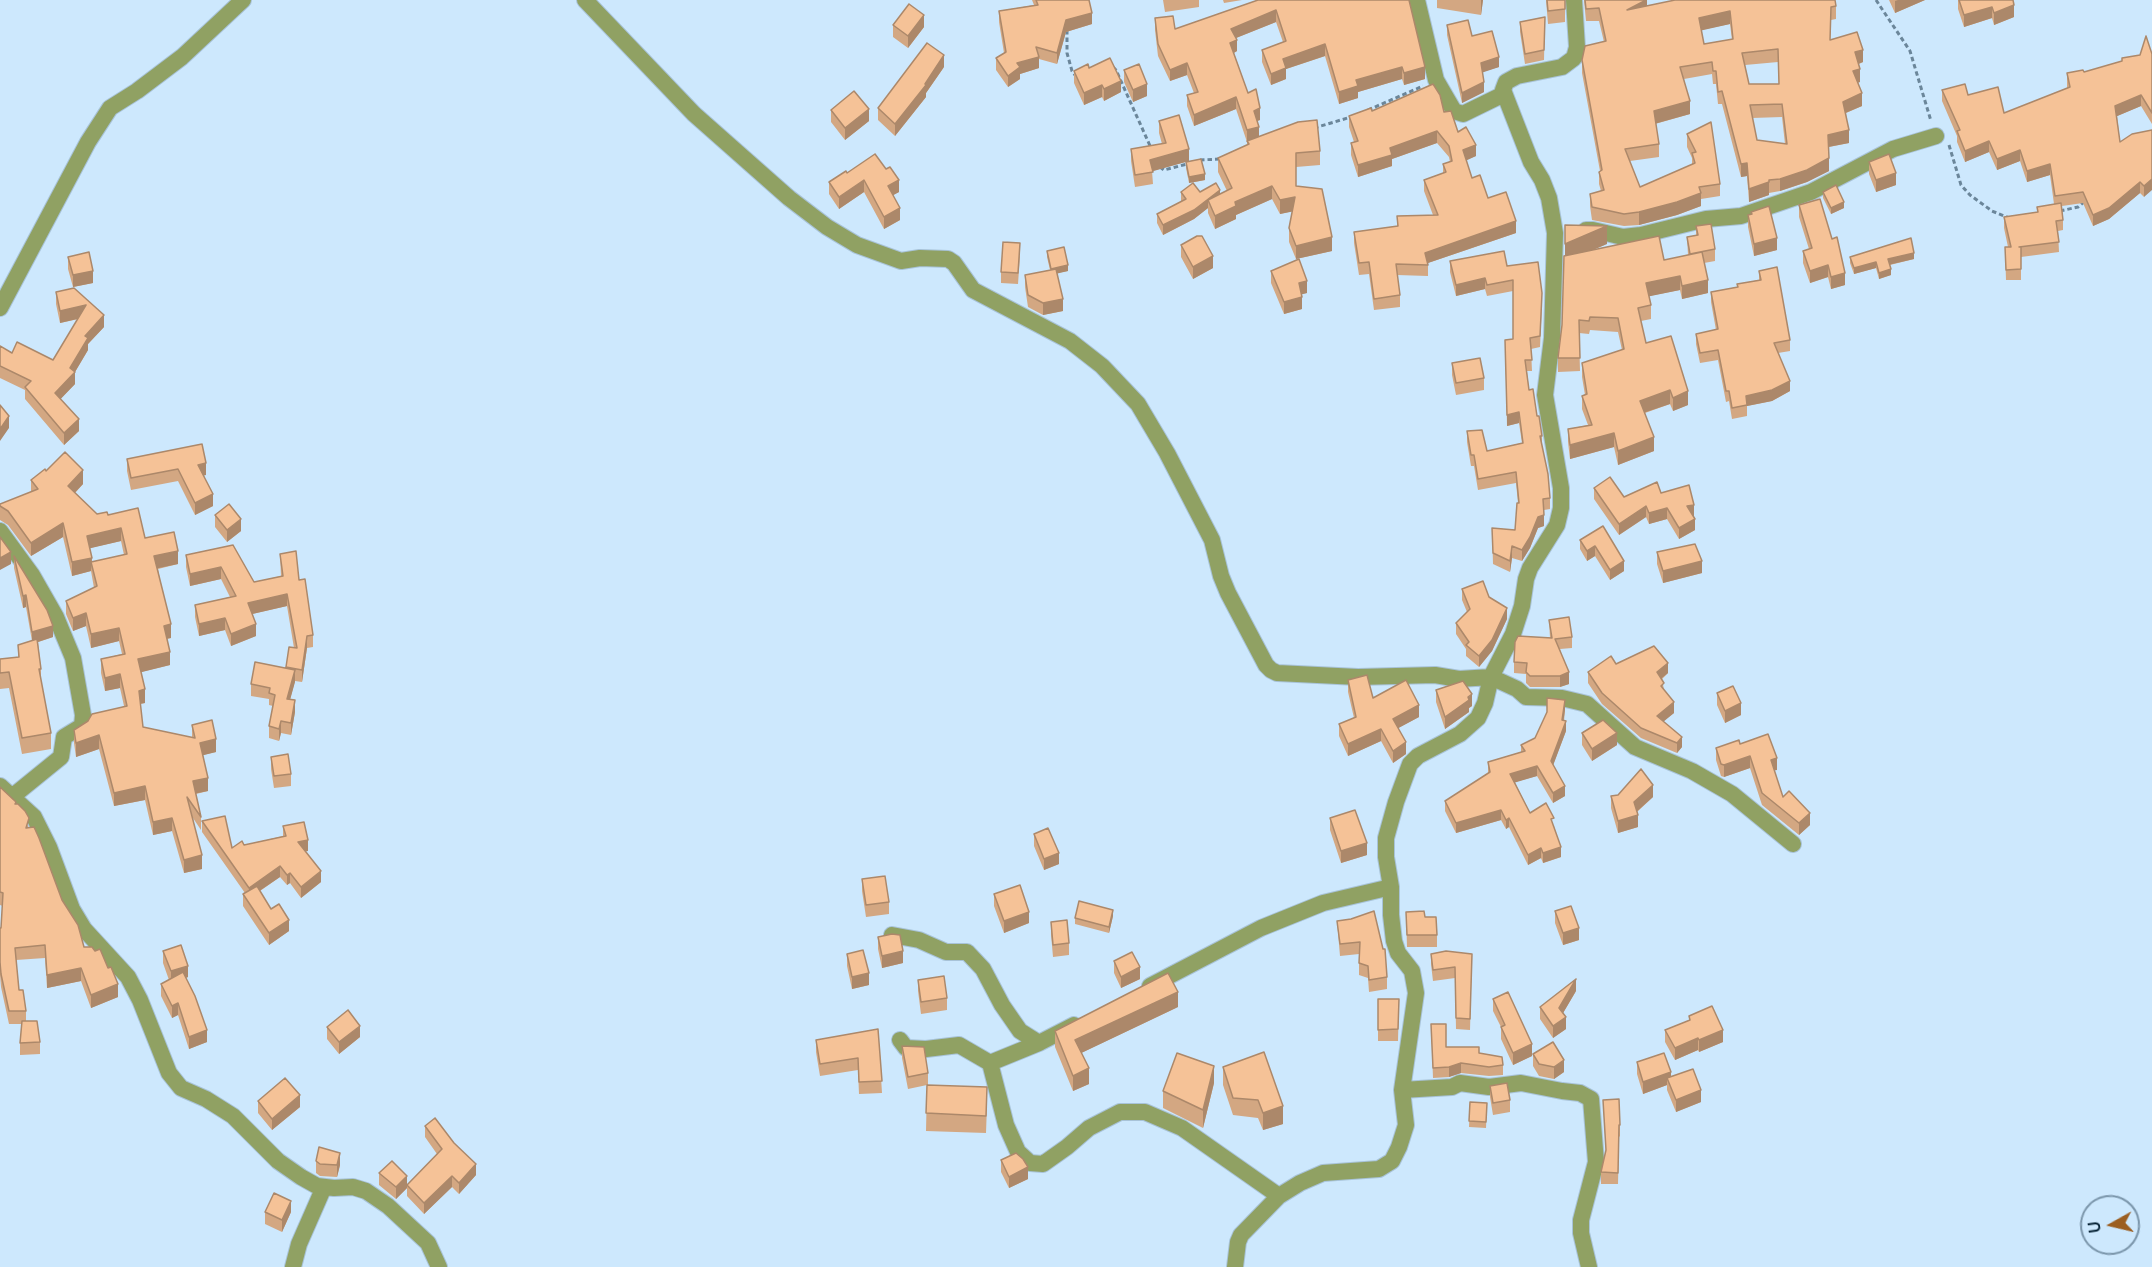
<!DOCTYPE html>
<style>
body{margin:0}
#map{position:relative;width:2152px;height:1267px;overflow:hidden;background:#cde8fd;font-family:Manrope,sans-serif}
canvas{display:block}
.north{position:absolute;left:2080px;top:1195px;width:60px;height:60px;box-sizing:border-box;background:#cde8fd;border:2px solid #7b96ab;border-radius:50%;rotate:262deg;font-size:16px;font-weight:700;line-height:24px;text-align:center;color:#001c2f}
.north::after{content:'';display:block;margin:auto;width:21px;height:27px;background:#9b5e21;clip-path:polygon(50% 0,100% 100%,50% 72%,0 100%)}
</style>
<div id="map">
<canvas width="2152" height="1267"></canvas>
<div class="north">U</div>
</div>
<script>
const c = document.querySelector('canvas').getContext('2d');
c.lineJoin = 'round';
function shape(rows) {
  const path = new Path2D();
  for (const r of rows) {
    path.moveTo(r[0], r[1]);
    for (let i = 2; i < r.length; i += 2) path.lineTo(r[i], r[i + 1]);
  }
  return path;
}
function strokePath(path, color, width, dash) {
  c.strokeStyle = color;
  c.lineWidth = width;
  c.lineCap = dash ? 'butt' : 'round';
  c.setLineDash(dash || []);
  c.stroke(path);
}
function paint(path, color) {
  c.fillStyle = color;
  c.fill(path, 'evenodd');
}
const minor = shape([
 [585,0,694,114,789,198,827,227,857,245,901,261,920,258,948,259,954,263,973,290,1070,341,1102,366,1138,404,1167,453,1212,540,1221,576,1228,593,1266,665,1271,670,1277,673,1358,677,1435,675,1459,679,1491,677,1517,689,1526,697,1562,698,1587,704,1635,747,1692,771,1732,794,1793,844],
 [1417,0,1436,80,1454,111,1463,114,1504,94],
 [1586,230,1593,230,1623,237,1641,235,1706,219,1741,216,1811,192,1893,149,1936,136],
 [0,308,88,142,110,108,137,91,182,57,243,0],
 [0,531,32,575,56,617,73,658,83,715,82,726,64,737,61,757,13,796],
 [0,786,34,817,49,847,72,909,84,929,128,977,140,1000,169,1073,181,1088,206,1099,233,1116,278,1161,301,1177,317,1186,334,1188,353,1187,366,1191,388,1206,428,1243,439,1267],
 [892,935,919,940,946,952,967,952,983,969,1002,1005,1020,1031,1039,1043],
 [1150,986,1261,928,1323,903,1391,887],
 [900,1040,906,1048,926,1049,959,1045,990,1063,1006,1125,1018,1152,1030,1163,1043,1164,1067,1147,1089,1128,1120,1112,1145,1112,1182,1128,1279,1196],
 [990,1063,1039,1043,1074,1025],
 [1402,1090,1452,1087,1460,1083,1489,1087,1521,1083,1562,1091,1580,1093,1591,1099,1596,1162,1581,1220,1581,1233,1589,1267],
 [293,1267,299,1244,324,1187],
 [1235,1267,1238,1242,1241,1235,1279,1196,1300,1183,1323,1173,1379,1169,1392,1161,1399,1147,1406,1125,1402,1090,1416,993,1412,971,1398,953,1394,941,1391,915,1391,887,1386,857,1386,838,1396,802,1410,764,1418,756,1460,734,1478,718,1485,703,1491,677,1513,634,1522,606,1526,579,1530,568,1557,525,1561,508,1561,488,1545,395,1552,338,1555,233,1549,198,1542,180,1531,162,1503,90,1506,82,1517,76,1562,67,1574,58,1577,47,1574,0]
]);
strokePath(minor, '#a8c3d8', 18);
strokePath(shape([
 [1876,0,1910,51,1931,121],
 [1067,30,1067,53,1072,71,1075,75],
 [1113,67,1116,70,1151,148],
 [1368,110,1423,86],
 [1314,128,1351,117],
 [1949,145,1961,185,1970,195,1992,211,2009,218],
 [1200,160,1220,159],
 [1160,167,1164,170,1187,164],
 [2060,211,2078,207,2084,202]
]), '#6b869a', 3, [4.5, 3]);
strokePath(minor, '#90a163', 16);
paint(shape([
 [1032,0,1089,0,1092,24,1066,32,1057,64,1039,59,1039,68,1020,74,1020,79,1008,87,996,70,996,58,1004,53,999,22,999,11,1034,5],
 [1163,0,1199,0,1199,7,1165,12],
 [1223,0,1242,0,1224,3],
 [1258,0,1425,79,1404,85,1402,79,1358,92,1358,98,1339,104,1325,56,1286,69,1286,79,1271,85,1262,62,1262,50,1283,42,1276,22,1236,38,1237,51,1234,53,1248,93,1260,120,1257,121,1259,137,1320,151,1320,165,1296,167,1296,186,1332,251,1296,259,1289,242,1289,228,1293,211,1280,214,1272,199,1236,215,1236,219,1215,229,1208,213,1208,208,1194,219,1163,235,1157,223,1157,214,1181,202,1181,192,1200,192,1220,194,1227,191,1218,172,1218,158,1247,145,1247,142,1236,109,1194,126,1187,106,1187,95,1194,93,1187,75,1170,81,1158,56,1155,30,1155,18,1175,29],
 [1437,0,1483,0,1481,15,1437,8],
 [1546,0,1565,0,1565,22,1548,24],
 [1584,0,1647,0,1647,6,1836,6,1836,19,1831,20,1830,40,1863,62,1859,64,1860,82,1857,83,1862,106,1846,113,1849,143,1829,147,1829,171,1807,182,1780,191,1769,193,1769,195,1749,202,1747,176,1741,177,1722,104,1718,104,1716,84,1713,84,1712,74,1684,79,1690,114,1655,124,1659,144,1659,157,1630,161,1640,187,1692,165,1692,158,1687,147,1687,134,1720,184,1720,196,1701,199,1701,206,1677,215,1639,225,1624,226,1592,220,1590,206,1590,194,1601,191,1599,184,1599,172,1600,171,1582,73,1582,60,1604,42,1599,21,1586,21],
 [1730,24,1732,40,1704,44,1701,30],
 [1778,62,1779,84,1749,84,1745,65],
 [1782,117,1785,144,1757,140,1752,118],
 [1889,0,1925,0,1895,13],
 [1958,0,2013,0,2014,17,1994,25,1992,18,1964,27,1958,9],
 [1545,17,1544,60,1525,64,1520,32,1520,22],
 [893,25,924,27,908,48,893,37],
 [1447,25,1472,36,1499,67,1482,72,1484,92,1462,103,1447,35],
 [2152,54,2152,124,2141,106,2117,116,2120,142,2152,130,2144,197,2140,193,2109,219,2093,226,2083,203,2062,206,2063,220,2063,230,2058,231,2059,252,2021,257,2021,280,2006,280,2005,247,2008,247,2004,228,2004,217,2037,212,2037,207,2054,204,2050,175,2027,182,2020,161,1997,170,1989,152,1965,162,1957,142,1957,136,1942,101,1942,90,1968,95,2004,113,2067,88,2067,73,2084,72],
 [944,67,926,93,926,97,895,136,878,120,878,108],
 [1089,68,1121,92,1104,101,1102,97,1084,105,1074,83,1074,71],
 [1124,70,1147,96,1133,102,1124,82],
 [831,110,869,121,845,140,831,122],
 [1372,111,1444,112,1476,156,1466,160,1472,178,1516,233,1428,263,1428,276,1397,275,1400,295,1400,307,1374,310,1369,274,1359,275,1354,243,1354,232,1397,226,1397,216,1433,215,1424,191,1424,180,1443,173,1443,164,1450,162,1449,157,1437,143,1392,159,1392,166,1358,177,1351,155,1351,143,1354,142,1349,127,1349,116],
 [1159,121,1189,161,1152,171,1153,184,1135,187,1131,161,1131,149,1162,144,1159,133],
 [1186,162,1205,180,1189,183,1186,168],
 [1869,162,1896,185,1876,192,1869,174],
 [847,173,899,192,893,195,900,220,884,229,864,192,839,209,829,194,829,182],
 [1823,192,1844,208,1831,214,1823,198],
 [1799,205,1845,285,1831,289,1828,277,1810,283,1803,263,1803,251,1809,249,1799,217],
 [1748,215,1777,250,1754,256,1748,227],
 [1696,226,1715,249,1715,261,1704,263,1708,293,1682,299,1680,290,1649,296,1651,305,1651,319,1641,321,1646,343,1688,405,1673,411,1670,404,1645,413,1654,451,1618,465,1614,447,1570,459,1568,442,1568,429,1588,425,1582,409,1582,396,1585,395,1582,377,1582,363,1622,350,1618,332,1590,330,1589,334,1579,333,1580,371,1558,372,1558,358,1562,325,1565,256,1607,244,1592,250,1664,260,1688,255,1687,237,1696,235],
 [1181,245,1213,268,1193,279,1181,257],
 [1047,251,1068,271,1057,273,1063,311,1043,315,1028,307,1025,287,1025,275,1050,270,1047,257],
 [1020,255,1018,284,1001,283,1001,272],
 [68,257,93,283,73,287,68,269],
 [1850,257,1914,259,1890,265,1891,275,1879,279,1876,268,1854,274,1850,263],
 [1450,261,1507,266,1542,304,1540,347,1531,349,1532,371,1527,371,1529,390,1537,416,1542,436,1542,446,1550,498,1550,509,1544,510,1544,526,1538,528,1530,548,1522,561,1512,558,1510,572,1493,564,1492,528,1515,530,1518,503,1516,483,1478,490,1474,466,1471,466,1467,442,1467,431,1487,451,1522,443,1519,423,1507,426,1505,340,1513,339,1513,291,1487,296,1485,289,1456,296,1450,272],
 [1271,271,1307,293,1302,294,1302,309,1284,314,1271,283],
 [1759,271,1790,340,1790,351,1778,353,1790,391,1772,401,1747,406,1747,416,1732,419,1729,401,1726,402,1718,360,1700,363,1696,344,1696,334,1716,330,1711,302,1711,292,1737,287,1737,284,1759,280],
 [56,292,104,327,88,344,88,350,75,372,75,384,60,399,79,431,64,445,25,399,25,390,0,378,0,346,12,353,53,360,78,319,60,323,56,304],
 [1452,363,1484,378,1484,390,1456,395,1452,375],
 [127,459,206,475,204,475,213,506,195,515,178,481,131,490,127,471],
 [46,471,83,484,75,493,97,514,108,515,145,538,178,564,158,569,171,638,167,639,170,665,141,672,145,703,140,704,143,727,192,738,192,725,216,752,203,755,208,791,196,794,201,817,201,830,193,818,202,869,184,873,172,831,153,835,145,800,114,806,99,749,76,757,74,743,74,730,124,706,120,688,105,691,101,673,101,659,122,654,119,641,91,648,86,626,73,631,66,614,66,601,94,588,91,571,72,576,63,537,31,556,8,525,0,520,0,504,31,492,31,480],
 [121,541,124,555,92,562,90,548],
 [1594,488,1624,497,1661,493,1694,516,1693,516,1695,530,1679,539,1667,519,1649,524,1646,517,1619,535,1594,499],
 [215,515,241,531,227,542,215,527],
 [1603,526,1624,571,1610,580,1595,556,1587,561,1580,549,1580,540],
 [233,545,254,582,281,576,280,554,299,580,313,635,313,647,307,648,302,682,295,681,290,699,295,712,291,735,281,733,279,741,269,738,269,726,273,706,269,705,269,699,251,696,251,684,286,668,294,648,287,606,252,614,256,636,231,646,225,630,199,636,195,617,195,605,230,597,221,579,190,586,186,567,186,555],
 [1657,552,1702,573,1663,583,1657,564],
 [14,556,53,637,38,642,41,669,41,681,51,733,51,749,22,754,9,688,0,689,0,659,18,657,18,645,32,641,26,607,23,608,14,568],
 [1462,589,1489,597,1507,619,1492,651,1479,667,1466,656,1466,649,1456,634,1456,623,1467,612,1462,600],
 [1549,620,1572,637,1572,648,1560,649,1569,684,1560,687,1530,687,1526,683,1526,674,1514,673,1514,662,1550,638],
 [1616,664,1668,673,1662,679,1664,690,1674,713,1663,721,1682,747,1677,753,1641,738,1602,704,1588,683,1588,672],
 [1348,680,1373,698,1419,717,1398,728,1406,754,1393,763,1381,741,1348,756,1339,736,1339,724,1354,718,1348,692],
 [1436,690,1472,706,1469,708,1469,712,1445,729,1436,702],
 [1717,693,1741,715,1725,723,1717,705],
 [1565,710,1564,721,1566,731,1553,765,1565,796,1553,803,1537,776,1515,782,1530,813,1554,826,1561,857,1543,863,1541,858,1528,865,1509,827,1506,829,1501,820,1456,833,1445,811,1445,801,1488,774,1488,762,1521,752,1521,745,1535,738],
 [1582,733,1617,745,1592,761,1582,745],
 [1740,744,1777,770,1774,770,1783,797,1810,825,1799,835,1762,805,1750,768,1724,777,1721,776,1716,760,1716,748],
 [271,757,291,774,291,786,274,788,271,769],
 [0,787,16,804,29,828,84,947,118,997,91,1008,81,981,47,988,45,958,16,960,19,990,26,1011,26,1021,40,1042,40,1054,20,1055,20,1043,22,1024,9,1024,1,987,0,975,0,928,1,928,3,906,0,905],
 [1611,796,1653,797,1637,812,1638,827,1618,833,1611,808],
 [1330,818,1367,855,1341,863,1330,830],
 [202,821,232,848,283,836,283,826,308,851,305,851,321,882,301,898,290,883,287,885,280,877,260,891,271,909,289,931,269,945,243,906,243,894,245,893,202,832],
 [1034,834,1059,864,1044,870,1034,846],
 [862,879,889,902,889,914,866,917,862,891],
 [994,894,1029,923,1004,933,994,906],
 [1555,911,1579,940,1563,945,1555,923],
 [1406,912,1425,917,1437,935,1437,947,1407,947],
 [1113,916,1109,933,1075,924,1075,918],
 [1351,919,1387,977,1387,989,1369,992,1368,978,1359,975,1359,954,1340,956,1337,921],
 [1051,922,1069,943,1069,955,1053,957,1051,934],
 [878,937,903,963,882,968,878,949],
 [163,951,188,977,186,978,207,1042,189,1049,178,1015,172,1018,161,996,161,984,169,980,163,963],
 [847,954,869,985,852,989,847,966],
 [1431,954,1472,954,1470,1030,1456,1029,1455,978,1433,981,1431,964],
 [1114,961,1140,979,1121,988,1114,973],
 [918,980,947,998,947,1010,921,1014,918,991],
 [1576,991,1563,1013,1566,1029,1553,1038,1540,1019,1540,1007],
 [1378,999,1399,999,1398,1041,1378,1041],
 [1493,999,1532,1056,1513,1065,1501,1039,1501,1027,1493,1011],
 [1178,1007,1081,1053,1089,1084,1073,1091,1055,1047,1055,1031],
 [1689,1016,1723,1042,1699,1052,1698,1050,1675,1060,1665,1042,1665,1030,1689,1021],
 [1431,1024,1446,1047,1479,1053,1503,1065,1503,1075,1489,1076,1461,1073,1449,1077,1433,1078],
 [327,1027,360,1037,339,1054,327,1039],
 [878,1029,882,1093,859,1094,858,1070,820,1076,816,1052,816,1040],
 [902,1046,928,1073,928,1085,987,1105,986,1133,926,1131,927,1085,908,1089,902,1058],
 [1533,1054,1564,1072,1554,1079,1539,1076,1533,1066],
 [1637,1062,1671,1077,1701,1102,1676,1112,1667,1090,1667,1085,1643,1094,1637,1074],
 [1223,1067,1283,1124,1263,1130,1258,1118,1233,1115,1223,1085],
 [1214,1083,1203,1128,1163,1108,1163,1091],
 [1490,1086,1510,1100,1510,1112,1493,1115,1490,1097],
 [1603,1100,1620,1125,1620,1136,1619,1137,1618,1184,1601,1184,1601,1172,1606,1153],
 [258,1101,300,1107,272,1130,258,1113],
 [1470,1102,1487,1103,1486,1128,1469,1127],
 [425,1126,476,1175,459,1194,452,1187,424,1214,407,1196,407,1185,437,1154,425,1137],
 [1001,1160,1028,1179,1009,1188,1001,1172],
 [316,1161,340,1165,337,1177,320,1176,316,1173],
 [379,1173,407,1188,396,1199,379,1185],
 [265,1212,291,1212,282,1232,265,1224]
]), '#d3a782');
paint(shape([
 [1481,0,1483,0,1481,15],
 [1646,0,1647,0,1647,12,1627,10],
 [1898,0,1925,0,1895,13,1895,1],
 [2014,5,2014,17,1994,25,1994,13],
 [1992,7,1992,18,1964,27,1964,15],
 [1276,10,1276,22,1231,40,1231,29],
 [1730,11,1730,24,1699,31,1699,18],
 [1092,13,1092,24,1066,32,1057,64,1057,53,1066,20],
 [924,15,924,27,908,48,908,36],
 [1237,40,1237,51,1230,55,1230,43],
 [1325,44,1325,56,1286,69,1286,79,1271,85,1271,74,1283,59],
 [1863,50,1863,62,1855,65,1855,52],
 [944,55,944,67,926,93,926,97,895,136,895,124],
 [1039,57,1039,68,1020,74,1020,79,1008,87,1008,76,1017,63],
 [1499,57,1499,67,1481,73,1481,63],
 [1187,63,1187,75,1170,81,1170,70],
 [1402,67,1402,79,1358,92,1358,98,1339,104,1339,92,1356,80],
 [1425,67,1425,79,1404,85,1404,73],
 [1860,69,1860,82,1853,84,1853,71],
 [1121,81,1121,92,1104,101,1104,89],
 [1484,82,1484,92,1462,103,1462,93],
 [1147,84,1147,96,1133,102,1133,90],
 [1102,85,1102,97,1084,105,1084,93],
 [1862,93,1862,106,1843,114,1843,102],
 [2141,95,2141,106,2115,117,2115,106],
 [1236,97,1236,109,1194,126,1194,115],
 [1690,101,1690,114,1654,124,1654,111],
 [1260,108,1260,120,1254,122,1254,111],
 [869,109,869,121,845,140,845,128],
 [1259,127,1259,138,1247,142,1247,130],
 [1849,130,1849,143,1828,147,1828,135],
 [1437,131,1437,143,1392,159,1392,166,1358,177,1358,165,1390,148],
 [1989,141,1989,152,1965,162,1965,151],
 [1476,145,1476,156,1463,162,1463,150],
 [1189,149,1189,161,1150,172,1150,160],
 [2020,150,2020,161,1997,170,1997,159],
 [1829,158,1829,171,1807,182,1780,191,1780,179],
 [1747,163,1747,176,1741,177,1741,164],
 [2050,164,2050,175,2027,182,2027,171],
 [1896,173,1896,185,1876,192,1876,180],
 [1205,174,1205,180,1189,183,1189,177],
 [2152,179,2152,190,2144,197,2144,186],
 [864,180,864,192,839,209,839,197],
 [899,180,899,192,888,198,888,186],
 [1769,182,1769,195,1749,202,1749,189],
 [2140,182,2140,193,2109,219,2093,226,2093,215],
 [1272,186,1272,199,1236,215,1236,219,1215,229,1215,216,1235,202],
 [1220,190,1220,199,1208,200,1208,208,1194,219,1163,235,1163,225],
 [1701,193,1701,206,1677,215,1639,225,1639,212],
 [1295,197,1295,211,1280,214,1280,200],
 [1844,202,1844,208,1831,214,1831,208],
 [900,208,900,220,884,229,884,217],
 [1516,221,1516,233,1425,264,1425,253],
 [1607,226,1607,244,1565,262,1565,244],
 [1332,237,1332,251,1296,259,1296,246],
 [1777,238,1777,250,1754,256,1754,244],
 [1914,253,1914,259,1888,265,1888,259],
 [1213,256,1213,268,1193,279,1193,267],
 [1876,262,1876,268,1854,274,1854,268],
 [1068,265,1068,271,1051,275,1051,269],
 [1828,265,1828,277,1810,283,1810,271],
 [1891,269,1891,275,1879,279,1879,273],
 [93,271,93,283,73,287,73,275],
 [1845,273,1845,285,1831,289,1831,277],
 [1680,276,1680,290,1646,297,1646,283],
 [1485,278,1485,289,1456,296,1456,285],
 [1708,280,1708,293,1682,299,1682,286],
 [1307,281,1307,293,1299,295,1299,283],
 [1302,297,1302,309,1284,314,1284,302],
 [1063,299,1063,311,1043,315,1043,303],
 [86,305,86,317,60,323,60,311],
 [104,315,104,327,88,344,88,350,75,372,75,384,55,405,55,393,70,368,85,336],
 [1790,381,1790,391,1772,401,1747,406,1746,396],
 [1670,390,1670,404,1640,414,1640,401],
 [1688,391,1688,405,1673,411,1673,398],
 [1519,412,1519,423,1507,426,1507,415],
 [9,416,9,428,0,441,0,429],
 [79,419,79,431,64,445,64,433],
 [1614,433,1614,447,1570,459,1570,445],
 [1654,437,1654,451,1618,465,1618,451],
 [206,463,206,475,198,477,198,465],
 [83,470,83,484,68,500,68,486],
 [213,494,213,506,195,515,195,503],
 [1694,505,1694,516,1687,517,1687,506],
 [1646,506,1646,517,1619,535,1619,524],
 [1667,508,1667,519,1649,524,1649,513],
 [1544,515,1544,526,1538,528,1530,548,1522,561,1522,550,1538,517],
 [241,519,241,531,227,542,227,530],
 [1695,519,1695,530,1679,539,1679,528],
 [63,523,63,537,31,556,31,543],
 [121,528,121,541,87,549,87,536],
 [1512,546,1512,558,1510,572,1510,561],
 [1595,546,1595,556,1587,561,1587,551],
 [178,551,178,564,154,569,154,556],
 [11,552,11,564,0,570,0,558],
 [92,558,91,571,72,576,72,562],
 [1624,561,1624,571,1610,580,1610,570],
 [1702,561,1702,573,1663,583,1663,571],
 [221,567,221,579,190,586,190,574],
 [287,594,287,606,248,615,248,603],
 [26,595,26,607,23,608,23,596],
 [1507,608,1507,619,1492,651,1479,667,1479,656],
 [86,613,86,626,73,631,73,618],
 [225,618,225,630,199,636,199,624],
 [171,624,171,638,164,639,164,626],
 [256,624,256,636,231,646,231,634],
 [53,626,53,637,32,644,32,632],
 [119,628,119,641,91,648,91,634],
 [307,636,307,648,302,682,302,670],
 [170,652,170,665,138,673,138,659],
 [1668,663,1668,673,1657,682,1657,672],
 [295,670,295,682,287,711,287,699],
 [1569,672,1569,684,1560,687,1560,676],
 [120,674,120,688,105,691,105,678],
 [145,689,145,703,139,704,139,691],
 [1472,694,1472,706,1469,708,1469,712,1445,729,1445,717],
 [295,700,295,712,291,735,291,723],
 [1565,700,1565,710,1562,730,1562,720],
 [1674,702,1674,713,1657,727,1657,716],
 [1741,703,1741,715,1725,723,1725,711],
 [1419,705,1419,717,1393,731,1393,719],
 [281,721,281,733,279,741,279,729],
 [1566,721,1566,731,1551,771,1551,761],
 [1381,729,1381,741,1348,756,1348,744],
 [1617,733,1617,745,1592,761,1592,749],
 [99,735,99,749,76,757,76,743],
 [1682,737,1682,747,1677,753,1677,743],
 [216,739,216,752,200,756,200,743],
 [1406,742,1406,754,1393,763,1393,751],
 [1750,756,1750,768,1724,777,1724,765],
 [1777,758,1777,770,1771,771,1771,760],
 [1537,766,1537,776,1510,784,1510,774],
 [208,778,208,791,193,794,193,781],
 [1653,785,1653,797,1634,814,1634,802],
 [145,786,145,800,114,806,114,793],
 [1565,786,1565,796,1553,803,1553,793],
 [1501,810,1501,820,1456,833,1456,823],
 [1810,813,1810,825,1799,835,1799,823],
 [1638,815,1638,827,1618,833,1618,821],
 [172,818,172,831,153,835,153,822],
 [1509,818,1509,827,1506,829,1506,820],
 [308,840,308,851,298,853,298,842],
 [1367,843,1367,855,1341,863,1341,851],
 [1561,847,1561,857,1543,863,1543,853],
 [1541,848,1541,858,1528,865,1528,855],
 [1059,853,1059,864,1044,870,1044,859],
 [202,855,202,869,184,873,184,860],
 [280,866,280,877,249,898,249,888],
 [321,871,321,882,301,898,301,887],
 [290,873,290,883,287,885,287,875],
 [1113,910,1113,916,1109,933,1109,927],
 [1029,912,1029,923,1004,933,1004,921],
 [289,920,289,931,269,945,269,933],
 [1579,928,1579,940,1563,945,1563,933],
 [903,951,903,963,882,968,882,956],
 [188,966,188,977,171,983,171,971],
 [1140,967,1140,979,1121,988,1121,977],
 [81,968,81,981,47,988,47,975],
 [869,973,869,985,852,989,852,977],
 [1576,979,1576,991,1559,1020,1559,1008],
 [118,984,118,997,91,1008,91,995],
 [1178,992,1178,1007,1075,1056,1075,1040],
 [178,1003,178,1015,172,1018,172,1006],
 [1566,1017,1566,1029,1553,1038,1553,1026],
 [360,1026,360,1037,339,1054,339,1042],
 [207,1030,207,1042,189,1049,189,1037],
 [1723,1030,1723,1042,1699,1052,1699,1040],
 [1698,1038,1698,1050,1675,1060,1675,1048],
 [1532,1044,1532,1056,1513,1065,1513,1053],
 [1564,1060,1564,1072,1554,1079,1554,1067],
 [1461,1063,1461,1073,1449,1077,1449,1067],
 [1214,1066,1214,1083,1203,1128,1203,1110],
 [1089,1068,1089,1084,1073,1091,1073,1076],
 [1671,1072,1671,1084,1667,1078,1667,1085,1643,1094,1643,1082],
 [1701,1090,1701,1102,1676,1112,1676,1100],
 [300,1095,300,1107,272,1130,272,1119],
 [1283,1106,1283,1124,1263,1130,1263,1113],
 [340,1153,340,1165,337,1177,337,1165],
 [476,1164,476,1175,459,1194,459,1183],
 [1028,1167,1028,1179,1009,1188,1009,1177],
 [407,1176,407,1188,396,1199,396,1187],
 [452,1176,452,1187,424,1214,424,1203],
 [291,1201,291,1212,282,1232,282,1220]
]), '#ac886a');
const building = shape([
 [1036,0,1089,0,1092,13,1066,20,1057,53,1036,47,1039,57,1017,63,1020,67,1008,76,996,58,1006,52,999,11,1038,5,1036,0],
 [1258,0,1409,0,1425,67,1404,73,1402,67,1356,80,1358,86,1339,92,1325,44,1283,59,1286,68,1271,74,1262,50,1286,41,1276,10,1231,29,1237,40,1230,43,1248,93,1256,89,1260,108,1254,111,1259,127,1247,130,1236,97,1194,115,1187,95,1198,92,1187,63,1170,70,1158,44,1155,18,1173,16,1175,29,1258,0],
 [1547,0,1565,0,1565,9,1548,11,1547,0],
 [1585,0,1646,0,1627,10,1675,0,1835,0,1836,6,1831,7,1830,40,1857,32,1863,50,1855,52,1860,69,1853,71,1862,93,1843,102,1849,130,1828,135,1829,158,1807,170,1780,179,1769,180,1769,182,1749,189,1747,163,1741,164,1722,91,1718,92,1716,71,1713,71,1712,62,1680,67,1690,101,1654,111,1659,144,1625,149,1640,187,1695,163,1692,153,1696,152,1687,134,1711,122,1720,184,1699,187,1701,193,1677,202,1639,212,1624,214,1592,207,1590,194,1604,190,1599,172,1602,170,1582,60,1585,46,1606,41,1599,8,1586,9,1585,0],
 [1730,11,1733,39,1704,44,1699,18,1730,11],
 [1778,49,1779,84,1749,84,1742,53,1778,49],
 [1782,104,1787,144,1757,140,1750,105,1782,104],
 [1959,0,2013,0,2014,5,1994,13,1992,7,1964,15,1959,0],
 [909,4,924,15,908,36,893,25,909,4],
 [1545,17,1544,50,1525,54,1520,22,1545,17],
 [1468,20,1472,36,1492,31,1499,57,1481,63,1484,82,1462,93,1447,25,1468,20],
 [2146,36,2152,54,2152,113,2141,95,2115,106,2120,142,2132,134,2152,130,2152,179,2144,186,2140,182,2109,208,2093,215,2083,192,2055,196,2050,164,2027,171,2020,150,1997,159,1989,141,1965,151,1957,131,1960,130,1942,90,1965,84,1968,95,1998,87,2004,113,2070,87,2067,73,2083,70,2084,72,2122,61,2122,58,2140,55,2146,36],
 [927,43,944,55,925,84,926,85,895,124,878,108,927,43],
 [1110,58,1121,81,1104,89,1102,85,1084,93,1074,71,1088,64,1089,68,1110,58],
 [1139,64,1147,84,1133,90,1124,70,1139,64],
 [1433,84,1440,95,1444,112,1451,111,1458,132,1466,127,1476,145,1463,150,1472,178,1480,175,1488,198,1506,192,1516,221,1425,253,1428,265,1396,264,1400,295,1374,299,1369,262,1359,263,1354,232,1398,226,1397,216,1438,215,1424,180,1446,172,1443,164,1452,161,1449,146,1437,131,1390,148,1392,155,1358,165,1351,143,1358,141,1349,116,1371,108,1372,111,1433,84],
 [854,91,869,109,845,128,831,110,854,91],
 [1179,115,1189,149,1150,160,1153,172,1135,175,1131,149,1166,143,1159,121,1179,115],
 [1317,120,1320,151,1296,153,1296,186,1322,189,1332,237,1296,246,1289,228,1295,197,1280,200,1272,186,1235,202,1236,206,1215,216,1208,200,1232,188,1218,158,1249,144,1247,141,1298,122,1317,120],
 [875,154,886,169,890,167,899,180,888,186,900,208,884,217,864,180,839,197,829,182,846,171,847,173,875,154],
 [1889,154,1896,173,1876,180,1869,162,1889,154],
 [1201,159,1205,174,1189,177,1186,162,1201,159],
 [1193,183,1200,192,1216,183,1220,190,1194,210,1163,225,1157,214,1186,199,1181,192,1193,183],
 [1836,185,1844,202,1831,208,1823,192,1836,185],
 [1820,199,1832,239,1837,237,1845,273,1831,277,1828,265,1810,271,1803,251,1812,248,1799,205,1820,199],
 [2061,203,2063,220,2056,221,2059,242,2019,247,2021,247,2021,269,2006,270,2005,247,2011,247,2004,217,2038,212,2037,207,2061,203],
 [1769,206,1777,238,1754,244,1748,215,1752,214,1751,212,1769,206],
 [1711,224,1715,249,1690,254,1687,237,1698,235,1696,226,1711,224],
 [1565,225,1607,226,1565,244,1565,225],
 [1197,236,1202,236,1213,256,1193,267,1181,245,1197,236],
 [1659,236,1664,260,1702,252,1708,280,1682,286,1680,276,1646,283,1651,305,1638,308,1646,343,1671,336,1688,391,1673,398,1670,390,1640,401,1654,437,1618,451,1614,433,1570,445,1568,429,1592,425,1582,396,1587,394,1582,363,1624,349,1618,318,1590,317,1589,321,1579,320,1580,358,1558,358,1562,325,1564,256,1659,236],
 [1911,238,1914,253,1888,259,1891,269,1879,273,1876,262,1854,268,1850,257,1911,238],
 [1003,242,1020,243,1018,273,1001,272,1003,242],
 [1064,247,1068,265,1051,269,1047,251,1064,247],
 [1504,251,1507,266,1538,262,1542,293,1540,336,1530,338,1532,360,1525,360,1529,390,1533,389,1537,416,1539,416,1542,436,1540,436,1548,474,1550,498,1543,499,1544,515,1538,517,1530,537,1522,550,1512,546,1510,561,1493,553,1492,528,1515,530,1517,503,1519,503,1516,472,1478,479,1474,455,1471,455,1467,431,1482,430,1487,451,1523,443,1519,412,1507,415,1505,340,1513,339,1513,280,1487,285,1485,278,1456,285,1450,261,1504,251],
 [89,252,93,271,73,275,68,257,89,252],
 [1299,259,1307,281,1299,283,1302,297,1284,302,1271,271,1299,259],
 [1777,267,1790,340,1774,343,1790,381,1772,390,1746,396,1747,405,1732,408,1729,391,1726,391,1718,350,1700,353,1696,334,1718,329,1711,292,1738,287,1737,284,1761,280,1759,271,1777,267],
 [1056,269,1063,299,1043,303,1028,295,1025,275,1056,269],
 [74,288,104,315,85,336,88,338,70,368,75,372,55,393,79,419,64,433,25,387,31,381,0,366,0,346,12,353,17,342,53,360,86,305,60,311,56,292,74,288],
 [1480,358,1484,378,1456,383,1452,363,1480,358],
 [0,405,9,416,0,429,0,405],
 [202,444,206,463,198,465,213,494,195,503,178,469,131,478,127,459,202,444],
 [65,452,83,470,68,486,97,514,107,512,108,515,138,508,145,538,174,532,178,551,154,556,171,624,164,626,170,652,138,659,145,689,139,691,143,727,195,738,192,725,212,720,216,739,200,743,208,778,193,781,201,817,187,797,202,855,184,860,172,818,153,822,145,786,114,793,99,735,76,743,74,730,88,721,92,714,127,706,120,674,105,678,101,659,125,654,119,628,91,634,86,613,73,618,66,601,97,586,91,562,127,554,121,528,87,536,92,558,72,562,63,523,31,543,8,511,0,506,0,504,38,489,31,480,45,469,46,471,65,452],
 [1610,477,1624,497,1657,482,1661,493,1689,485,1694,505,1687,506,1695,519,1679,528,1667,508,1649,513,1646,506,1619,524,1594,488,1610,477],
 [229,504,241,519,227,530,215,515,229,504],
 [1603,526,1624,561,1610,570,1595,546,1587,551,1580,540,1603,526],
 [0,537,11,552,0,558,0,537],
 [1695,544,1702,561,1663,571,1657,552,1695,544],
 [233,545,254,582,283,576,280,554,296,551,299,580,305,579,313,635,307,636,302,670,286,667,289,647,297,648,287,594,248,603,256,624,231,634,225,618,199,624,195,605,236,596,221,567,190,574,186,555,233,545],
 [14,556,47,610,53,626,32,632,26,595,23,596,14,556],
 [1483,581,1489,597,1507,608,1492,640,1479,656,1466,645,1469,642,1456,623,1470,609,1462,589,1483,581],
 [1569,617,1572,637,1555,639,1569,672,1560,676,1530,676,1526,672,1527,663,1514,662,1515,642,1518,636,1552,638,1549,620,1569,617],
 [37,639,41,669,39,669,51,733,22,738,9,672,0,673,0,659,19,657,18,645,37,639],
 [1654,646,1668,663,1657,672,1664,683,1661,686,1674,702,1657,716,1682,737,1677,743,1641,728,1602,693,1588,672,1611,656,1616,664,1654,646],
 [255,662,295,670,287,699,295,700,291,723,281,721,279,729,269,726,275,695,269,693,270,688,251,684,255,662],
 [1367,675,1373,698,1406,680,1419,705,1393,719,1406,742,1393,751,1381,729,1348,744,1339,724,1356,717,1348,680,1367,675],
 [1463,681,1472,694,1468,697,1469,700,1445,717,1436,690,1463,681],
 [1733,686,1741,703,1725,711,1717,693,1733,686],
 [1547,698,1565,700,1562,720,1566,721,1551,761,1565,786,1553,793,1537,766,1510,774,1530,813,1546,803,1554,818,1551,819,1561,847,1543,853,1541,848,1528,855,1509,818,1506,820,1501,810,1456,823,1445,801,1490,772,1488,762,1525,751,1521,745,1535,738,1547,712,1547,698],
 [1603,720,1617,733,1592,749,1582,733,1603,720],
 [1768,734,1777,758,1771,760,1783,797,1789,791,1810,813,1799,823,1762,793,1750,756,1724,765,1721,764,1716,748,1739,740,1740,744,1768,734],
 [288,754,291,774,274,776,271,757,288,754],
 [1641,769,1653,785,1634,802,1638,815,1618,821,1611,796,1618,795,1641,769],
 [0,787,16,802,15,804,18,804,25,811,29,818,26,828,34,827,39,838,62,900,78,925,84,947,92,947,95,951,100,949,108,968,111,967,118,984,91,995,81,968,47,975,45,945,15,948,19,990,23,990,26,1011,9,1011,1,974,0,962,0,928,1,928,3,893,0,892,0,787],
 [1355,810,1367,843,1341,851,1330,818,1355,810],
 [225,816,232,848,242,841,244,845,286,836,283,826,304,822,308,840,298,842,321,871,301,887,290,873,287,875,280,866,249,888,202,821,225,816],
 [1048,828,1059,853,1044,859,1034,834,1048,828],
 [885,876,889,902,866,905,862,879,885,876],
 [1020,885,1029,912,1004,921,994,894,1020,885],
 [257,886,271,909,279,904,289,920,269,933,243,894,257,886],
 [1079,901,1113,910,1109,927,1075,918,1079,901],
 [1571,906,1579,928,1563,933,1555,911,1571,906],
 [1374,911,1383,949,1385,949,1387,977,1369,980,1368,966,1359,963,1360,942,1340,944,1337,921,1351,919,1374,911],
 [1424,911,1425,917,1436,917,1437,935,1407,935,1406,912,1424,911],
 [1067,920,1069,943,1053,945,1051,922,1067,920],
 [892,934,900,935,903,951,882,956,878,937,892,934],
 [181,945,188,966,171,971,163,951,181,945],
 [863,950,869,973,852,977,847,954,863,950],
 [1446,951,1472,954,1470,1019,1456,1018,1455,967,1433,970,1431,954,1446,951],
 [1132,952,1140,967,1121,977,1114,961,1132,952],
 [183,972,195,996,207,1030,189,1037,178,1003,172,1006,161,984,183,972],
 [1168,973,1178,992,1075,1040,1089,1068,1073,1076,1055,1031,1168,973],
 [944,976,947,998,921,1002,918,980,944,976],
 [1576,979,1559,1008,1566,1017,1553,1026,1540,1007,1576,979],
 [1508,992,1532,1044,1513,1053,1501,1027,1505,1025,1493,999,1508,992],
 [1378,999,1399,999,1398,1029,1378,1030,1378,999],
 [1712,1006,1723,1030,1699,1040,1698,1038,1675,1048,1665,1030,1690,1020,1689,1016,1712,1006],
 [348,1010,360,1026,339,1042,327,1027,348,1010],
 [22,1021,37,1021,40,1042,20,1043,22,1021],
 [1431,1024,1446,1024,1446,1047,1479,1047,1479,1053,1502,1057,1503,1065,1489,1067,1461,1063,1449,1067,1433,1068,1431,1024],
 [878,1029,882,1081,859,1082,858,1058,820,1064,816,1040,878,1029],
 [1553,1042,1564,1060,1554,1067,1539,1064,1533,1054,1553,1042],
 [902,1046,924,1047,928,1073,908,1077,902,1046],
 [1264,1052,1283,1106,1263,1113,1258,1100,1233,1098,1223,1067,1264,1052],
 [1177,1053,1214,1066,1203,1110,1163,1091,1177,1053],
 [1664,1053,1671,1072,1643,1082,1637,1062,1664,1053],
 [1693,1069,1701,1090,1676,1100,1667,1078,1693,1069],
 [285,1078,300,1095,272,1119,258,1101,285,1078],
 [1507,1083,1510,1100,1493,1103,1490,1086,1507,1083],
 [927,1085,987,1087,986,1116,926,1113,927,1085],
 [1619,1099,1620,1125,1619,1125,1618,1173,1601,1172,1606,1150,1603,1100,1619,1099],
 [1470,1102,1487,1103,1486,1122,1469,1121,1470,1102],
 [435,1118,454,1143,476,1164,459,1183,452,1176,424,1203,407,1185,442,1149,425,1126,435,1118],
 [319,1147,340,1153,337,1165,320,1164,316,1161,319,1147],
 [1016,1153,1023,1159,1028,1167,1009,1177,1001,1160,1016,1153],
 [392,1161,407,1176,396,1187,379,1173,392,1161],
 [274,1193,291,1201,282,1220,265,1212,274,1193]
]);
paint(building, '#f5c297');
strokePath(building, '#ac886a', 1.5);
</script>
